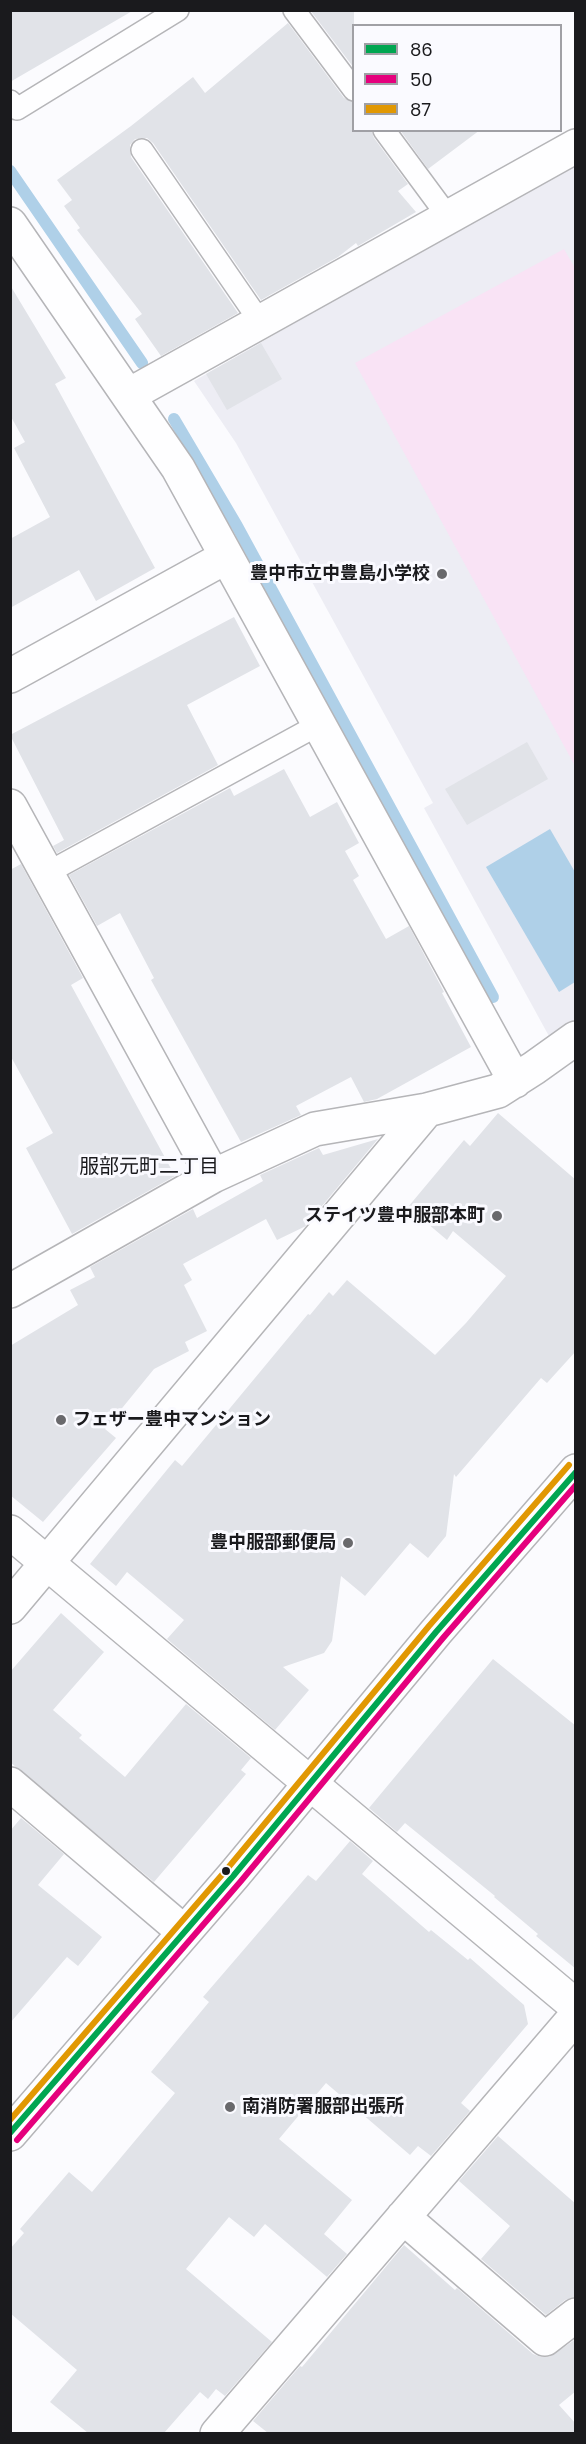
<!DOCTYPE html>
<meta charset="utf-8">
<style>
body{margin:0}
#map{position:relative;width:586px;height:2444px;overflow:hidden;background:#fbfbfe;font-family:Poppins,sans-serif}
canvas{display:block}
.frame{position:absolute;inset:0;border:12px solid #1a1a1d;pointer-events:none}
.legend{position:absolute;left:352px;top:24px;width:210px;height:108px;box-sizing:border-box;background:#fafaff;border:2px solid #a0a0a5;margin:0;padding:8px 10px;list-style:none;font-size:18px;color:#1a1a1d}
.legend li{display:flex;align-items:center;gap:12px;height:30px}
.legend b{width:30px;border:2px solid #a0a0a5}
</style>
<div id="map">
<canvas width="586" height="2444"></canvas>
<div class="frame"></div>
<ul class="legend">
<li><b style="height:8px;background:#00a651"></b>86</li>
<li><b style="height:8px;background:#e5007d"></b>50</li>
<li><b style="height:8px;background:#e19803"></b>87</li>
</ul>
</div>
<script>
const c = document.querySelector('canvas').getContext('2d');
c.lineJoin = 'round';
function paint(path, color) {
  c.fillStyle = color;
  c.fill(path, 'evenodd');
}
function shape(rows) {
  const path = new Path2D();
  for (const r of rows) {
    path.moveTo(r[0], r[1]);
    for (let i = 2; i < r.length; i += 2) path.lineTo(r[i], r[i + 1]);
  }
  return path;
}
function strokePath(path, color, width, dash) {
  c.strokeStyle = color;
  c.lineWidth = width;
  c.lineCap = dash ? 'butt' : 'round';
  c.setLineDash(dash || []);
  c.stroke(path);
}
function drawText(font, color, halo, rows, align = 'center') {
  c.font = font + ' Poppins,"Noto Sans JP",sans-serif';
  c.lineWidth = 6;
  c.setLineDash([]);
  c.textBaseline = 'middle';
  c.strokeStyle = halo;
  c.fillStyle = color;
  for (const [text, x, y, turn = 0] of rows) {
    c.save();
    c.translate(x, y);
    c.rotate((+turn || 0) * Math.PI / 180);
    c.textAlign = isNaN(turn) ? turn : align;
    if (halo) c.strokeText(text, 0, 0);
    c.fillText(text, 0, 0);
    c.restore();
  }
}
paint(shape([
 [575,161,576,1019,550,1038,424,808,433,803,236,443,194,381]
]), '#ededf4');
paint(shape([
 [564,249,576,270,575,766,355,363]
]), '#f9e3f5');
paint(shape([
 [550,829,575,872,575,982,559,992,486,867]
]), '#afd0e8');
strokePath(shape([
 [10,171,142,363],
 [174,419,237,526,493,997]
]), '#afd0e8', 12);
paint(shape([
 [10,10,134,10,10,82],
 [310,10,354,10,354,68],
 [288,23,344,98,354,102,354,130,371,130,374,138,408,184,398,191,416,212,358,246,356,243,338,257,261,300,153,143,147,138,135,139,130,145,131,157,238,313,161,356,135,319,142,314,77,230,80,228,64,206,72,200,57,180,131,126,193,77,205,93],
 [400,130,480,130,428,169],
 [10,285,66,378,55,384,155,568,96,601,79,570,10,608,10,539,50,517,14,448,25,442,10,415],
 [261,343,282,379,227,410,206,374],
 [234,617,260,666,187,705,218,765,57,853,53,846,64,840,10,735],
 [527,742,548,779,467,825,445,789],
 [284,769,310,817,337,802,359,843,345,851,359,876,353,880,386,939,409,926,444,992,442,993,471,1047,377,1099,364,1102,351,1077,296,1106,301,1115,241,1142,151,980,154,978,120,913,97,926,69,875,230,788,234,796],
 [21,864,83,978,71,985,175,1176,72,1234,26,1148,53,1133,10,1055,10,870],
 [498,1113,576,1180,576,1351,547,1383,541,1378,456,1477,454,1474,446,1536,428,1558,410,1543,365,1596,341,1576,332,1641,324,1653,283,1667,309,1690,275,1730,167,1639,184,1620,127,1572,116,1586,90,1564,175,1460,182,1466,308,1314,310,1315,329,1292,333,1296,347,1280,435,1355,466,1323,506,1276,453,1231,447,1240,408,1207,464,1140,470,1146],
 [378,1139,317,1212,303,1219,306,1226,277,1240,266,1219,183,1264,192,1280,184,1285,207,1331,185,1342,189,1351,154,1369,105,1429,116,1438,43,1522,10,1495,10,1346,78,1305,70,1290,95,1277,90,1267,193,1209,197,1218,263,1181,260,1175,319,1148,323,1155],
 [61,1613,104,1652,53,1710,82,1735,79,1738,125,1777,186,1704,251,1758,241,1770,246,1774,154,1882,10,1762,10,1672],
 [493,1659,576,1726,576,1969,536,1936,538,1934,494,1897,495,1896,405,1823,397,1832,369,1808],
 [21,1818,64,1854,38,1885,102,1937,78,1966,67,1957,10,2023,10,1831],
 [350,1841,373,1861,362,1874,429,1932,431,1930,468,1960,470,1958,524,2005,528,2024,461,2103,470,2111,431,2156,418,2146,410,2155,326,2083,279,2139,352,2200,324,2234,347,2254,327,2277,265,2224,254,2237,229,2217,186,2269,272,2342,225,2396,216,2389,208,2399,200,2392,164,2433,88,2433,50,2402,77,2370,10,2313,10,2249,24,2233,20,2229,69,2172,92,2192,175,2093,151,2072,209,2002,203,1997,308,1875,316,1881],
 [498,2136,576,2204,576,2297,565,2300,546,2315,481,2259,510,2226,459,2181],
 [404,2245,455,2290,457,2288,533,2354,541,2357,549,2357,576,2339,576,2391,559,2405,576,2424,576,2433,268,2433,253,2421,300,2366,302,2367]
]), '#e1e3e8');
const lane = shape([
 [294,10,354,90],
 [10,101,17,109,178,10],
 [384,130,449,218],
 [142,150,261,323],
 [47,873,318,725]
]);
const street = shape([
 [10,224,178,468,515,1081],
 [129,395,576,146],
 [10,676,226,557],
 [10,806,213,1176],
 [10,1291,213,1176,315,1129,427,1110,498,1091,534,1068,576,1038],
 [10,1532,576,2006],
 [10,1607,427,1110],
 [10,1784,184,1932],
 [403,2217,545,2339,576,2315],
 [217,2434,576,2016]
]);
const highway = shape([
 [10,2134,234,1875,436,1632,576,1471]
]);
strokePath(lane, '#b5b5b8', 24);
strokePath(street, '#b5b5b8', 36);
strokePath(highway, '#b5b5b8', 36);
strokePath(lane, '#fefeff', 21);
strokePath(street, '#fefeff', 33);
strokePath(highway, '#fefeff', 33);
strokePath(shape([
 [10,2133,234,1875,436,1632,576,1472]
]), '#00a651', 6);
strokePath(shape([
 [17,2140,241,1881,443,1638,576,1485]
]), '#e5007d', 6);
strokePath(shape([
 [10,2120,227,1869,429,1626,569,1465]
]), '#e19803', 6);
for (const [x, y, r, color] of [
 [442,574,6,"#69696c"],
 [497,1216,6,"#69696c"],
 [61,1420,6,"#69696c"],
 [348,1543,6,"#69696c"],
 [226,1871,5,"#1a1a1d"],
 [230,2107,6,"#69696c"]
]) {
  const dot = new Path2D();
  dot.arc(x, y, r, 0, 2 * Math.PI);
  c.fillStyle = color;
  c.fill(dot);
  strokePath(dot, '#fafaff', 2);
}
drawText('bold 18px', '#1a1a1d', '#fafaff', [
 ["豊中市立中豊島小学校",430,574],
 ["ステイツ豊中服部本町",485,1216],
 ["フェザー豊中マンション",73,1420,"left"],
 ["豊中服部郵便局",336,1543],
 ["南消防署服部出張所",242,2107,"left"]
], 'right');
drawText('20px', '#1a1a1d', '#fafaff', [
 ["服部元町二丁目",149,1168]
]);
</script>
